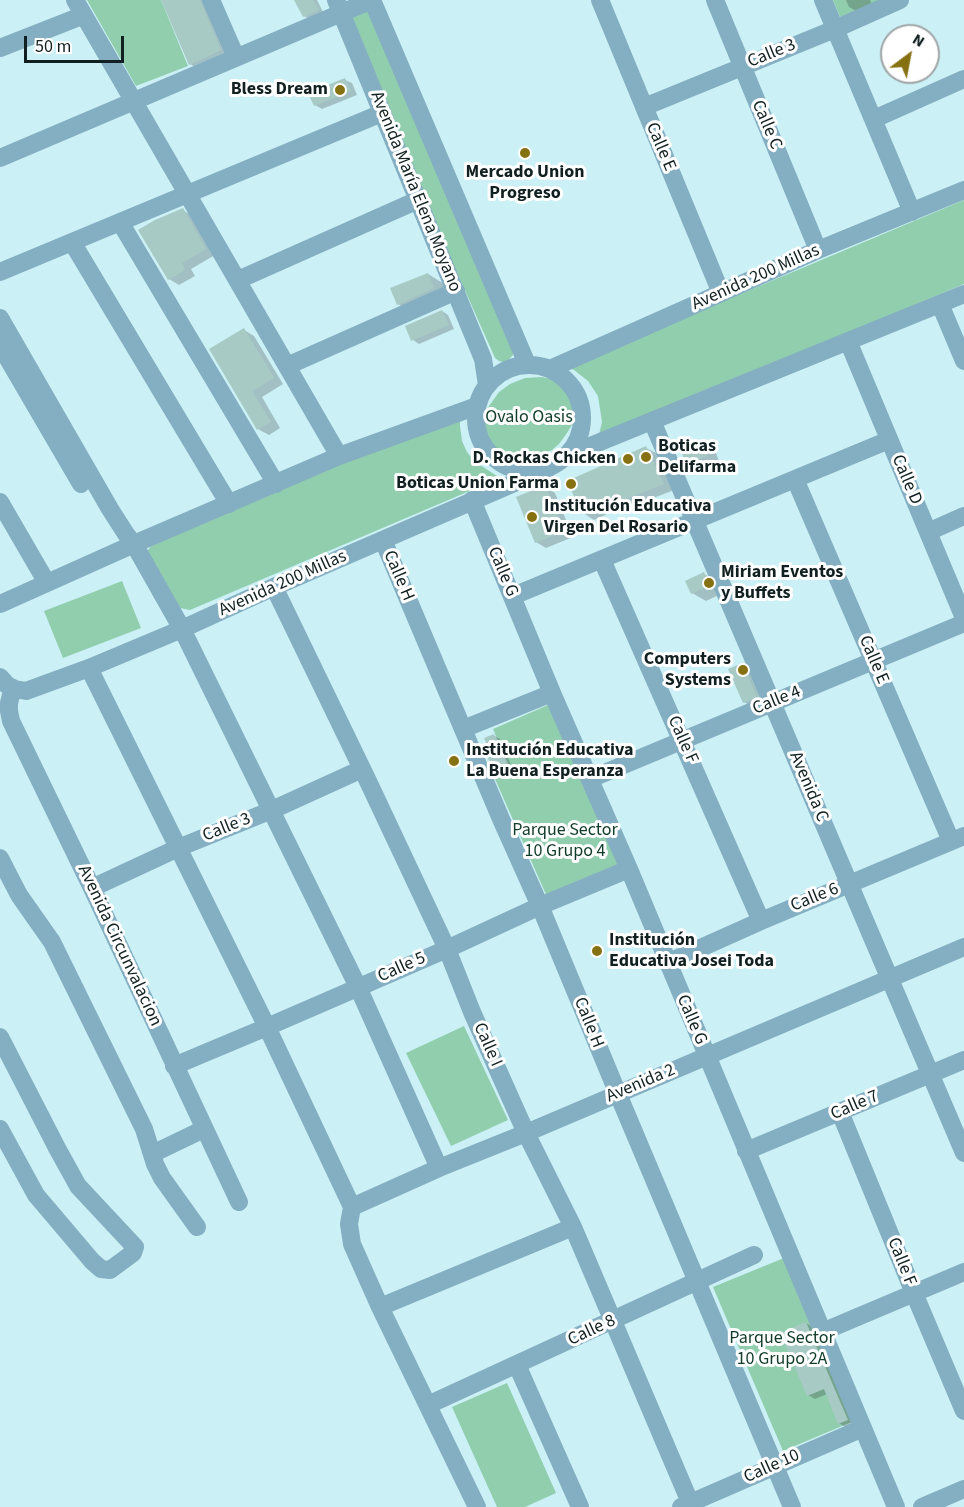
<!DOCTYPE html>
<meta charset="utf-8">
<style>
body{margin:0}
#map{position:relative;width:964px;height:1507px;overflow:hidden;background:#cbf0f5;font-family:"Source Sans 3",sans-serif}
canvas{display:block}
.north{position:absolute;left:880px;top:24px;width:60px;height:60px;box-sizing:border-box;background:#fff;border:2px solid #a0a6a6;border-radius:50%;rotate:32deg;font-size:16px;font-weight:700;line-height:24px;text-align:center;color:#122021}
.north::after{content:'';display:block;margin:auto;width:21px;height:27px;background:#867112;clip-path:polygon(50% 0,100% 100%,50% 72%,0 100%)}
.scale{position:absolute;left:24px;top:36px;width:100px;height:27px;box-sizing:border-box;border:3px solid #122021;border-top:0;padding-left:8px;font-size:18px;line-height:21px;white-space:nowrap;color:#122021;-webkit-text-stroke:4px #fff;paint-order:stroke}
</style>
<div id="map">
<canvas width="964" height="1507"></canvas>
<div class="north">N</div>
<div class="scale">50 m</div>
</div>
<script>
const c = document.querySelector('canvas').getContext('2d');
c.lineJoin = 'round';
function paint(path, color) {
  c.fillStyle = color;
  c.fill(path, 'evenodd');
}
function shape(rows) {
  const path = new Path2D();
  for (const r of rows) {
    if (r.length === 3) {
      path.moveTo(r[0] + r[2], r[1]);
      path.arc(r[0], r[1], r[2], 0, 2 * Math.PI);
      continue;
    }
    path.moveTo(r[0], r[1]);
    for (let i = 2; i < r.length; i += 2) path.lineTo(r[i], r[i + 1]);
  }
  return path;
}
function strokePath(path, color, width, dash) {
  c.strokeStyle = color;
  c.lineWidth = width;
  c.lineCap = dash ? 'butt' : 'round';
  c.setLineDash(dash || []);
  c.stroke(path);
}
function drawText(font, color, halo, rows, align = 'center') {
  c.font = font + ' "Source Sans 3",sans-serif';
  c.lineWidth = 6;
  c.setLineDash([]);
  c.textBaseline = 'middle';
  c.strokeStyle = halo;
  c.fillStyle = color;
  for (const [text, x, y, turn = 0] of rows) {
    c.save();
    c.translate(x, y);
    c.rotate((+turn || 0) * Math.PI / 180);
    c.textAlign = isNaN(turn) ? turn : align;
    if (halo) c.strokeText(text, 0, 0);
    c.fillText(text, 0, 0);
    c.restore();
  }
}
paint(shape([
 [87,0,161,0,188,66,136,86],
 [833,0,880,0,840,17],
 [357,9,369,12,514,350,513,355,508,360,503,362,499,361,495,358,443,241,349,15],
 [964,200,964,284,598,439,602,422,598,396,588,381,574,370,567,367],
 [542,377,555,380,563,383,571,392,574,400,576,411,573,423,567,433,559,444,552,450,540,455,528,458,510,456,501,452,493,447,487,440,484,433,483,424,487,409,499,392,510,384,525,378],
 [460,413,460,426,462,441,467,452,474,461,500,478,190,610,180,608,146,553,151,546],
 [122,581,141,628,63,658,44,611],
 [548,705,620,868,548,899,495,779,511,771,493,729],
 [464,1026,508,1120,451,1146,406,1053],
 [784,1258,854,1421,783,1451,713,1287],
 [507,1383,556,1493,525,1507,497,1507,452,1407]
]), '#91ceae');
paint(shape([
 [163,0,203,0,227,54,197,68,190,64],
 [296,0,317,0,324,14,311,20,304,16],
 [846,0,870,0,872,4,856,11,849,7],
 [345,80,352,83,357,95,322,109,315,105],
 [182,210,193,216,215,255,191,269,195,276,179,285,169,279],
 [428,274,449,287,419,316,398,304],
 [442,311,448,315,454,329,419,344,413,340],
 [244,330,254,336,283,384,262,397,280,428,269,435,258,429,211,350],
 [702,445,716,453,720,464,702,471,688,463],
 [646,448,658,454,674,490,633,506,629,504,594,520,583,513],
 [545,487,555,493,573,537,546,548,536,542],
 [704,574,718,582,723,593,706,601,692,593],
 [743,664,757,672,771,705,758,710,744,702],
 [493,735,500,739,515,774,503,779,497,775,492,752],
 [806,1323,813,1327,853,1424,845,1427,839,1423,827,1394,815,1399,808,1395]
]), '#0003');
paint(shape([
 [161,0,200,0,221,50,189,65],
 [294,0,313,0,319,10,303,17],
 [345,78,351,91,314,106,308,93],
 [183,208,206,249,182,263,185,270,168,280,138,230,155,220],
 [428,273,434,288,397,305,390,288],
 [442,310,449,325,411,341,405,326],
 [244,328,274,378,252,391,271,422,257,430,209,349],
 [702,443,707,456,686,464,681,451],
 [646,446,664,484,620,501,619,498,582,514,567,481],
 [545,485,564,531,535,543,516,497],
 [704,572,710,585,691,594,685,581],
 [743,663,757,697,743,703,728,669],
 [494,734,509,770,496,776,486,754,490,752,484,738],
 [806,1322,848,1420,838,1424,824,1389,807,1396,780,1333]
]), '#a7cac4');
strokePath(shape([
 [75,0,339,456],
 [211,0,236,57],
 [336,0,483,359,487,385],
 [372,0,527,364],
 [600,0,721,293],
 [715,0,818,250],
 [823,0,912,212],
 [0,48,84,15],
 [644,107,835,29,900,0],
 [874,119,964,79],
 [0,158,372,0],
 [120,222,276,484],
 [72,242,229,504],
 [0,272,382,113],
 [238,280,418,200],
 [940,304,964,361],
 [0,318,110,509,126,534,134,544,182,629,358,987,439,1168],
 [848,341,964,618],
 [0,345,81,484],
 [529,418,53],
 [287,366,456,291],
 [550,369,818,250,964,190],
 [652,421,964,1153],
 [568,455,964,294],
 [795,479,951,841],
 [472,500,552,693,629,869,896,1507],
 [0,502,47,583],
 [928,532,964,516],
 [383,540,501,819,540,906,618,1094,792,1507],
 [602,560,761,921],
 [274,587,366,777,447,949,472,1012,526,1133,573,1227,692,1507],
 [513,596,889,440],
 [0,604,134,544,339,456,477,406],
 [89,668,267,1027,352,1207,349,1224,352,1244,380,1307,477,1507],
 [0,677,7,685,15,689,26,691,89,668,182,629,274,587,549,468],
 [15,689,11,695,9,703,9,711,11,721,92,888,239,1202],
 [463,729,552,693],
 [590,779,964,623],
 [0,858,19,895,52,942,144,1129,155,1164,162,1178,197,1227],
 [92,888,178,848,272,810,362,769],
 [667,963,761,921,964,836],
 [0,1037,57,1148,78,1186,135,1247,133,1253,110,1270,101,1269,92,1261,36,1195,0,1129],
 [174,1066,267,1027,447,949,540,906,629,869],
 [840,1112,914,1293,964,1411],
 [746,1151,964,1060],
 [152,1154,204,1129],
 [352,1207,439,1168,526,1133,964,947],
 [380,1307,573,1227],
 [822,1332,964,1272],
 [517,1365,580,1507],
 [428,1405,754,1255],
 [681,1507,863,1428],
 [922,1507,964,1489]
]), '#84aec1', 18);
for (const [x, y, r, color] of [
 [340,90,6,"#867112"],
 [525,153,6,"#867112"],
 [646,457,6,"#867112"],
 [628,459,6,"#867112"],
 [571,484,6,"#867112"],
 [532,517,6,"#867112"],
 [709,583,6,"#867112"],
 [743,670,6,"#867112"],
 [454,761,6,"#867112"],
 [597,951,6,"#867112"]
]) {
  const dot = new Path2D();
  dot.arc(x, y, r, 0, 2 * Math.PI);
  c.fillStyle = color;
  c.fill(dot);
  strokePath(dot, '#fff', 2);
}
drawText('18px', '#122021', '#fff', [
 ["Calle 3",772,54,-22],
 ["Calle C",766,125,67],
 ["Calle E",660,147,67],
 ["Avenida María Elena Moyano",415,192,68],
 ["Avenida 200 Millas",756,278,-24],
 ["Calle D",906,480,67],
 ["Calle G",502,572,67],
 ["Calle H",398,576,67],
 ["Avenida 200 Millas",283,584,-24],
 ["Calle E",873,660,67],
 ["Calle 4",777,701,-22],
 ["Calle F",682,740,66],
 ["Avenida C",808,787,67],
 ["Calle 3",227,828,-22],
 ["Calle 6",815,898,-22],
 ["Avenida Circunvalacion",119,946,65],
 ["Calle 5",402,968,-24],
 ["Calle G",691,1020,67],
 ["Calle H",588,1023,68],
 ["Calle I",487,1045,66],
 ["Avenida 2",641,1084,-23],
 ["Calle 7",855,1106,-23],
 ["Calle F",901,1262,68],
 ["Calle 8",592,1331,-25],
 ["Calle 10",772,1467,-24]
]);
drawText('bold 18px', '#122021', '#fff', [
 ["Bless Dream",328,90,"right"],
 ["Mercado Union",525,173,"center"],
 ["Progreso",525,194,"center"],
 ["Boticas",658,447],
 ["Delifarma",658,468],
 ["D. Rockas Chicken",616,459,"right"],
 ["Boticas Union Farma",559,484,"right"],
 ["Institución Educativa",544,507],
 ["Virgen Del Rosario",544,528],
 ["Miriam Eventos",721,573],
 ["y Buffets",721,594],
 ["Computers",731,660,"right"],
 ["Systems",731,681,"right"],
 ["Institución Educativa",466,751],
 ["La Buena Esperanza",466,772],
 ["Institución",609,941],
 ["Educativa Josei Toda",609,962]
], 'left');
drawText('18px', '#103c29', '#fff', [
 ["Ovalo Oasis",529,418],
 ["Parque Sector",565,831],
 ["10 Grupo 4",565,852],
 ["Parque Sector",782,1339],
 ["10 Grupo 2A",782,1360]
]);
</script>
